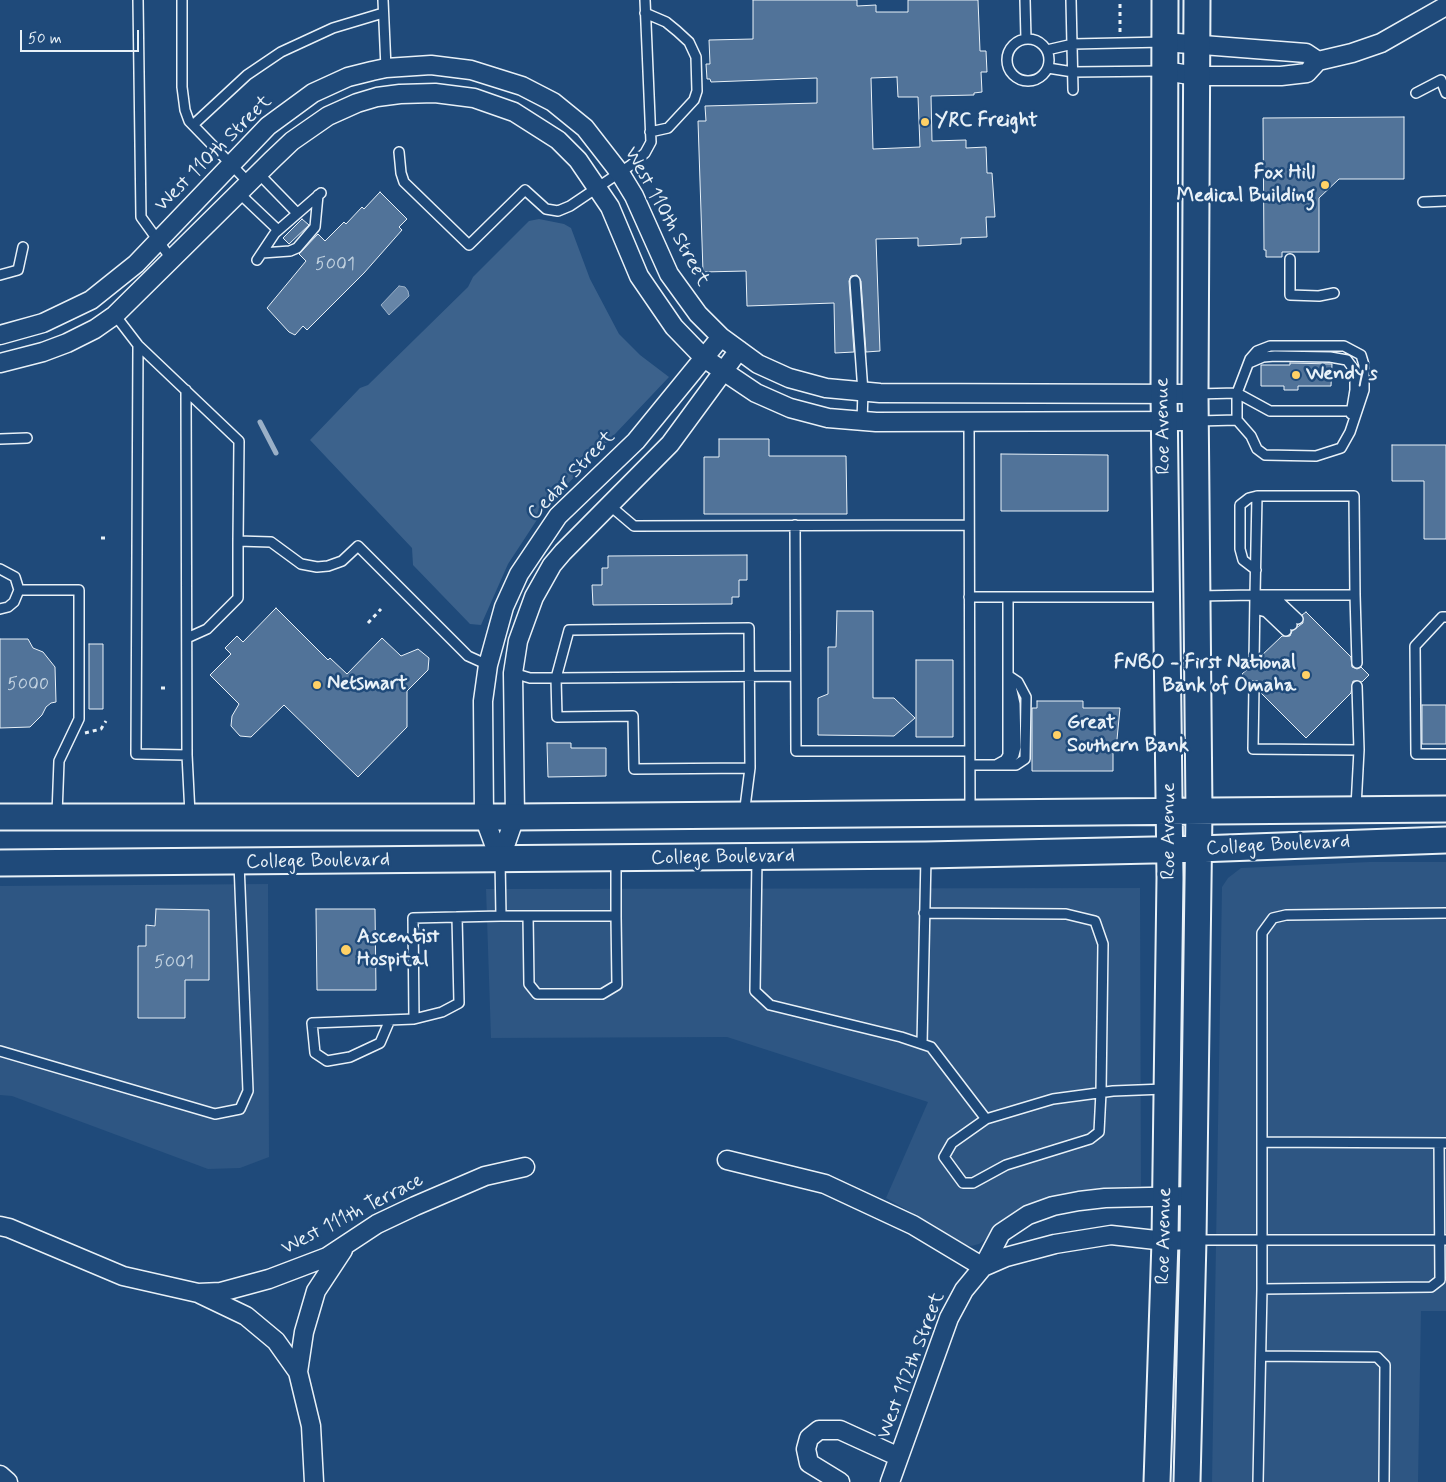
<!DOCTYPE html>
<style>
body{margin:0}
#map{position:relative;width:1446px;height:1482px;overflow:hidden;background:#1f4a7a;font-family:Mynerve,sans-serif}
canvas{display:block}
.scale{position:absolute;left:20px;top:30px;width:119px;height:22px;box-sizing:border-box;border:2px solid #e8f1f8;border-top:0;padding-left:6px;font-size:15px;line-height:18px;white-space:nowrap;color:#e8f1f8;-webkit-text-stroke:4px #1f4a7a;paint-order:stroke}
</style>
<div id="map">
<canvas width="1446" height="1482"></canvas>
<div class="scale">50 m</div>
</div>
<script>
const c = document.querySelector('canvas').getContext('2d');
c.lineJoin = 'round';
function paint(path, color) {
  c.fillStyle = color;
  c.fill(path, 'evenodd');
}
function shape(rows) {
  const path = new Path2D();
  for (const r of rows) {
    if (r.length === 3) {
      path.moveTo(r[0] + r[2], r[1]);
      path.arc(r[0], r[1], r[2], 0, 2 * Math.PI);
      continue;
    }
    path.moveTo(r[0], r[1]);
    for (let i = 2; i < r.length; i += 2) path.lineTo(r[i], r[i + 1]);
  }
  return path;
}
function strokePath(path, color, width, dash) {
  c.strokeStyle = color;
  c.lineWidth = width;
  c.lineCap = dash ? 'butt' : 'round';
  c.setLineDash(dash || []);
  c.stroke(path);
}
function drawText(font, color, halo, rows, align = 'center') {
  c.font = font + ' Mynerve,sans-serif';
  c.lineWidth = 5;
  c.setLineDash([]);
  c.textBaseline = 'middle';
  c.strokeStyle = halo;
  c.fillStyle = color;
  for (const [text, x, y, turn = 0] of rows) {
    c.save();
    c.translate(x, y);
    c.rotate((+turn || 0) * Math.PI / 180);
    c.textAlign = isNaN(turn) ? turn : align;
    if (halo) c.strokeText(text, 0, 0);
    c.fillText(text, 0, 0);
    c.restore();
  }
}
paint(shape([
 [1369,862,1446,862,1446,1311,1421,1311,1418,1482,1212,1482,1222,887,1228,878,1241,868],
 [268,884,269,1157,240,1168,208,1169,12,1096,0,1095,0,886],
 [1140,888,1141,1186,1105,1188,1060,1197,1020,1214,979,1244,971,1246,960,1244,934,1225,886,1198,928,1102,727,1037,491,1038,486,889]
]), '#2e5683');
paint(shape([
 [539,219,564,224,571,228,590,279,619,334,640,355,669,377,544,509,508,564,481,625,470,624,413,565,412,548,310,440,360,388,368,385,468,287,473,277,529,221]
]), '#3c628c');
const water = shape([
 [399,286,405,287,408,291,409,296,389,315,381,305,399,286]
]);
paint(water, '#6685a7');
strokePath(water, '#9ab0c7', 1);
strokePath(shape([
 [260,422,276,453]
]), '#9ab0c7', 5);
const building = shape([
 [753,0,857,0,857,6,876,5,876,12,908,12,908,0,978,0,980,51,986,51,987,72,981,72,982,92,974,93,974,95,931,96,932,141,966,140,966,148,986,147,987,173,992,173,995,217,986,217,987,237,961,238,961,244,918,246,918,238,876,239,880,351,866,352,861,281,857,275,851,276,849,281,854,352,835,353,834,303,747,306,746,271,703,272,698,121,706,121,705,106,817,103,817,78,711,82,710,79,707,79,706,64,710,64,709,40,753,39,753,0],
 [897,77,898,97,918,97,920,147,873,149,871,78,897,77],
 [1404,117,1404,179,1339,179,1319,198,1319,252,1282,252,1282,257,1266,257,1266,250,1264,250,1263,118,1404,117],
 [380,192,407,219,399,227,402,230,364,273,307,330,303,326,295,335,289,332,267,308,306,261,299,254,318,234,325,241,344,222,346,224,362,207,364,209,380,192],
 [302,219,309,225,289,244,283,238,302,219],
 [1290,363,1332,364,1331,386,1298,386,1298,390,1284,390,1284,386,1261,386,1261,365,1290,365,1290,363],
 [719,439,769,439,769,456,846,456,847,514,704,514,704,457,719,457,719,439],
 [1392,445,1446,445,1446,539,1424,539,1424,481,1392,481,1392,445],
 [1001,454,1108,455,1108,511,1001,511,1001,454],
 [747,555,747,580,739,580,739,597,732,597,732,604,593,605,592,585,602,585,602,568,608,568,608,556,747,555],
 [276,608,328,660,330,658,347,674,382,638,401,656,418,649,429,658,428,670,407,691,407,727,358,777,284,705,251,737,240,736,231,726,232,716,239,704,210,675,231,654,225,648,237,636,243,642,276,608],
 [837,611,873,611,873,698,894,698,915,718,894,736,818,735,818,698,828,694,828,647,836,647,837,611],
 [1306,612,1351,657,1352,667,1357,669,1361,667,1369,675,1362,682,1353,681,1351,693,1306,738,1260,692,1258,681,1250,682,1242,674,1250,667,1254,668,1259,666,1260,657,1282,636,1290,636,1292,631,1303,623,1302,615,1306,612],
 [0,639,28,639,33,648,43,652,55,667,56,702,51,703,46,707,42,715,30,727,0,728,0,639],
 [89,644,103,644,103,709,89,709,89,644],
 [916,660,953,660,953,737,916,737,916,660],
 [1037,701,1083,701,1083,708,1120,708,1116,750,1113,750,1113,771,1032,771,1032,708,1037,708,1037,701],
 [1422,705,1446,705,1446,744,1422,744,1422,705],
 [547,743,571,743,571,748,606,748,606,776,548,777,547,743],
 [156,909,209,910,209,980,185,980,185,1018,138,1018,138,946,146,946,146,925,155,926,156,909],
 [316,909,375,909,376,990,317,990,316,909]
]);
paint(building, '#517399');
strokePath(building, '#e8f1f8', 1);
const service = shape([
 [138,0,141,217,172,260],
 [182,0,182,87,185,110,189,121,250,184],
 [383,0,386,68],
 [1025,0,1026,39],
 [1071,0,1073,90],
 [645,13,666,22,677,31,689,42,696,57,697,91,694,100,668,128,650,132],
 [1028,60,21],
 [1047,50,1073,44,1164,42],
 [1048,68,1073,72,1162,71],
 [1416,93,1441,80,1446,93],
 [193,125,247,75,281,52,333,28,383,13],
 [399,152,401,173,404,182,469,245,525,190,546,209,558,211,570,206,631,165,645,153,651,142,645,0],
 [259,174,297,213],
 [240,194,278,230],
 [1423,202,1446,201],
 [262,253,290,251,297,248,315,227,318,195],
 [1290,259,1290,295,1319,296,1334,293],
 [257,260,275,233,321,193],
 [0,275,18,270,23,247],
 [855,281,863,392,862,421],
 [115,315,138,345,239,441,238,541,271,542,301,564,317,567,328,566,342,561,358,546,468,656,488,665],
 [138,345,136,754,187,755,186,390],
 [1270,346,1344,346,1361,355,1364,365,1364,390,1350,432,1341,448,1316,456,1265,455,1257,449,1251,436,1237,420,1237,393,1250,359,1257,351,1270,346],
 [1249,363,1263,357,1275,356,1330,357,1347,360,1355,371,1355,390,1351,414],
 [1196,394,1237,393,1270,411,1356,411],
 [1198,421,1237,420],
 [969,422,970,811],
 [0,439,27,438],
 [608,504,634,526,969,525],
 [795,525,796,751,970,751],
 [0,569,15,577,19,590,14,602,8,607,0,609],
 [1256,570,1243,560,1240,549,1240,505,1249,498,1257,496],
 [19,590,79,590,79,719,59,761,57,814],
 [1355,595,1357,663],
 [1198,596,1255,595,1257,496,1354,496,1355,595,1255,595],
 [969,597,1164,597],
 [1265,598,1281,603,1298,619],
 [1256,600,1274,608,1292,625],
 [1255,609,1266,612,1286,631],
 [1446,617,1442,617,1415,646,1416,754,1446,754],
 [187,638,207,629,238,598,238,541],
 [1254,662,1255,595],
 [513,673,530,678,556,678,569,630,749,628,750,768,744,815],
 [1254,686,1253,749,1359,750,1356,807],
 [1357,686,1359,750],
 [187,755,190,814],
 [1007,762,1014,755,1016,747,1015,704,1011,686],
 [970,765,1016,765,1025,759,1026,697,1018,682,1009,676],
 [996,765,1005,760,1008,755,1008,597],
 [750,768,634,769,633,716,557,717,556,678,795,676],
 [757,858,755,991,770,1005,901,1037,931,1047,986,1119,1053,1099,1113,1091,1164,1089],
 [500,860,501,916,616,916,616,860],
 [924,913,1066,914,1095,921,1103,944,1101,1092,1099,1132,1090,1139,1006,1165,973,1183,963,1183,944,1157,952,1143,986,1119],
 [528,916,529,984,537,994,602,994,617,985,616,916],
 [457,917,459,1003,442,1012,414,1019,413,918,501,916],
 [389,1022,380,1043,350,1057,327,1061,315,1053,312,1023,414,1019],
 [922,1044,926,857],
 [0,1051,215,1114,240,1109,248,1091,239,863],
 [1262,1142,1446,1143],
 [1193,1240,1446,1240],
 [1262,1289,1431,1287,1440,1280,1439,1143],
 [1261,1356,1377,1357,1385,1365,1384,1482],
 [1258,1482,1262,1289,1262,933,1273,918,1286,915,1446,913]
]);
const minor = shape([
 [1164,42,1306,53,1318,61],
 [1165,71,1196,76,1281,76,1307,73,1318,61,1352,53,1381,43,1446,6],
 [0,335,43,323,91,300,136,264,268,126,313,93,348,77,372,71,386,68,431,65,471,70,522,86,553,102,585,128,620,173,634,196,669,274,698,314,721,337,758,364,789,378,826,388,880,393,1195,394],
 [0,363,43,352,67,343,95,329,115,315,272,160,292,141,328,116,357,103,377,97,400,94,435,93,474,98,514,112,558,140,578,160,610,207,639,276,674,327,704,358,756,393,790,408,828,418,876,422,1196,421],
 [500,860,484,817,483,701,488,665,504,607,519,574,558,516,636,441,721,337],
 [500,860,515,817,513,673,518,641,534,597,552,565,563,552,670,444,739,350],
 [727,1160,825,1184,913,1225,983,1267],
 [0,1226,9,1228,123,1276,198,1293,221,1292,269,1279,327,1257,377,1224,415,1206,485,1176,525,1167],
 [983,1267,1006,1257,1055,1244,1111,1235,1165,1241,1193,1240],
 [200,1294,246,1316,276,1341,298,1372,311,1426,314,1482],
 [298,1372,304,1332,316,1291,343,1250],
 [0,1475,8,1482],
 [840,1482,809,1463,806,1449,809,1438,819,1430,840,1430,899,1457],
 [890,1482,949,1318,964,1290,983,1267,1001,1233,1028,1215,1053,1206,1079,1201,1105,1198,1193,1196]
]);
const secondary = shape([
 [0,817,515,817,1446,809],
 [0,863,926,855,1198,849,1446,840],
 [1157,1482,1165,1241,1170,878,1164,394,1165,0],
 [1187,1482,1193,1240,1199,812,1195,394,1197,0]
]);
strokePath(service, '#e8f1f8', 12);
strokePath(minor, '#e8f1f8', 21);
strokePath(secondary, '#e8f1f8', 29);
strokePath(shape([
 [1120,32,1120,0],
 [101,538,107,538],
 [368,623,381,609],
 [161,688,166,688],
 [85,733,101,729,106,721]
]), '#e8f1f8', 3, [4, 4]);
strokePath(service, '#1f4a7a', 9);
strokePath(minor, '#1f4a7a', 18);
strokePath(secondary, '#1f4a7a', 25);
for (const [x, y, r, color] of [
 [925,122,5,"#ffd166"],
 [1325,185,5,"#ffd166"],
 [1296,375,5,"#ffd166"],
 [1306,675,5,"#ffd166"],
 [317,685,5,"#ffd166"],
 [1057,735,5,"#ffd166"],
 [346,950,6,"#ffd166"]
]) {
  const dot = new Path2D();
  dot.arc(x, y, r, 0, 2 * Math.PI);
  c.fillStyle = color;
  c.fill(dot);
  strokePath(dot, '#1f4a7a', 2);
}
drawText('18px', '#c2d2e0', null, [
 ["5001",335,265],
 ["5000",28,685],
 ["5001",174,963]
]);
drawText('bold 20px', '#e8f1f8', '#1f4a7a', [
 ["YRC Freight",935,122],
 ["Fox Hill",1315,174,"right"],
 ["Medical Building",1315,197,"right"],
 ["Wendy's",1306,375],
 ["FNBO - First National",1296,664,"right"],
 ["Bank of Omaha",1296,687,"right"],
 ["Netsmart",327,685],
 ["Great",1067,724],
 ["Southern Bank",1067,747],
 ["Ascentist",357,938],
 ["Hospital",357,961]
], 'left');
drawText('20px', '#e8f1f8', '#1f4a7a', [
 ["West 110th Street",214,154,-45],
 ["West 110th Street",666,217,61],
 ["Roe Avenue",1164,426,-91],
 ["Cedar Street",572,476,-46],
 ["Roe Avenue",1170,831,-90],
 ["College Boulevard",1278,846,-3],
 ["College Boulevard",723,858,-1],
 ["College Boulevard",318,862,-1],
 ["West 111th Terrace",353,1215,-27],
 ["Roe Avenue",1165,1236,-89],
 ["West 112th Street",912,1366,-69]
]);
</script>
